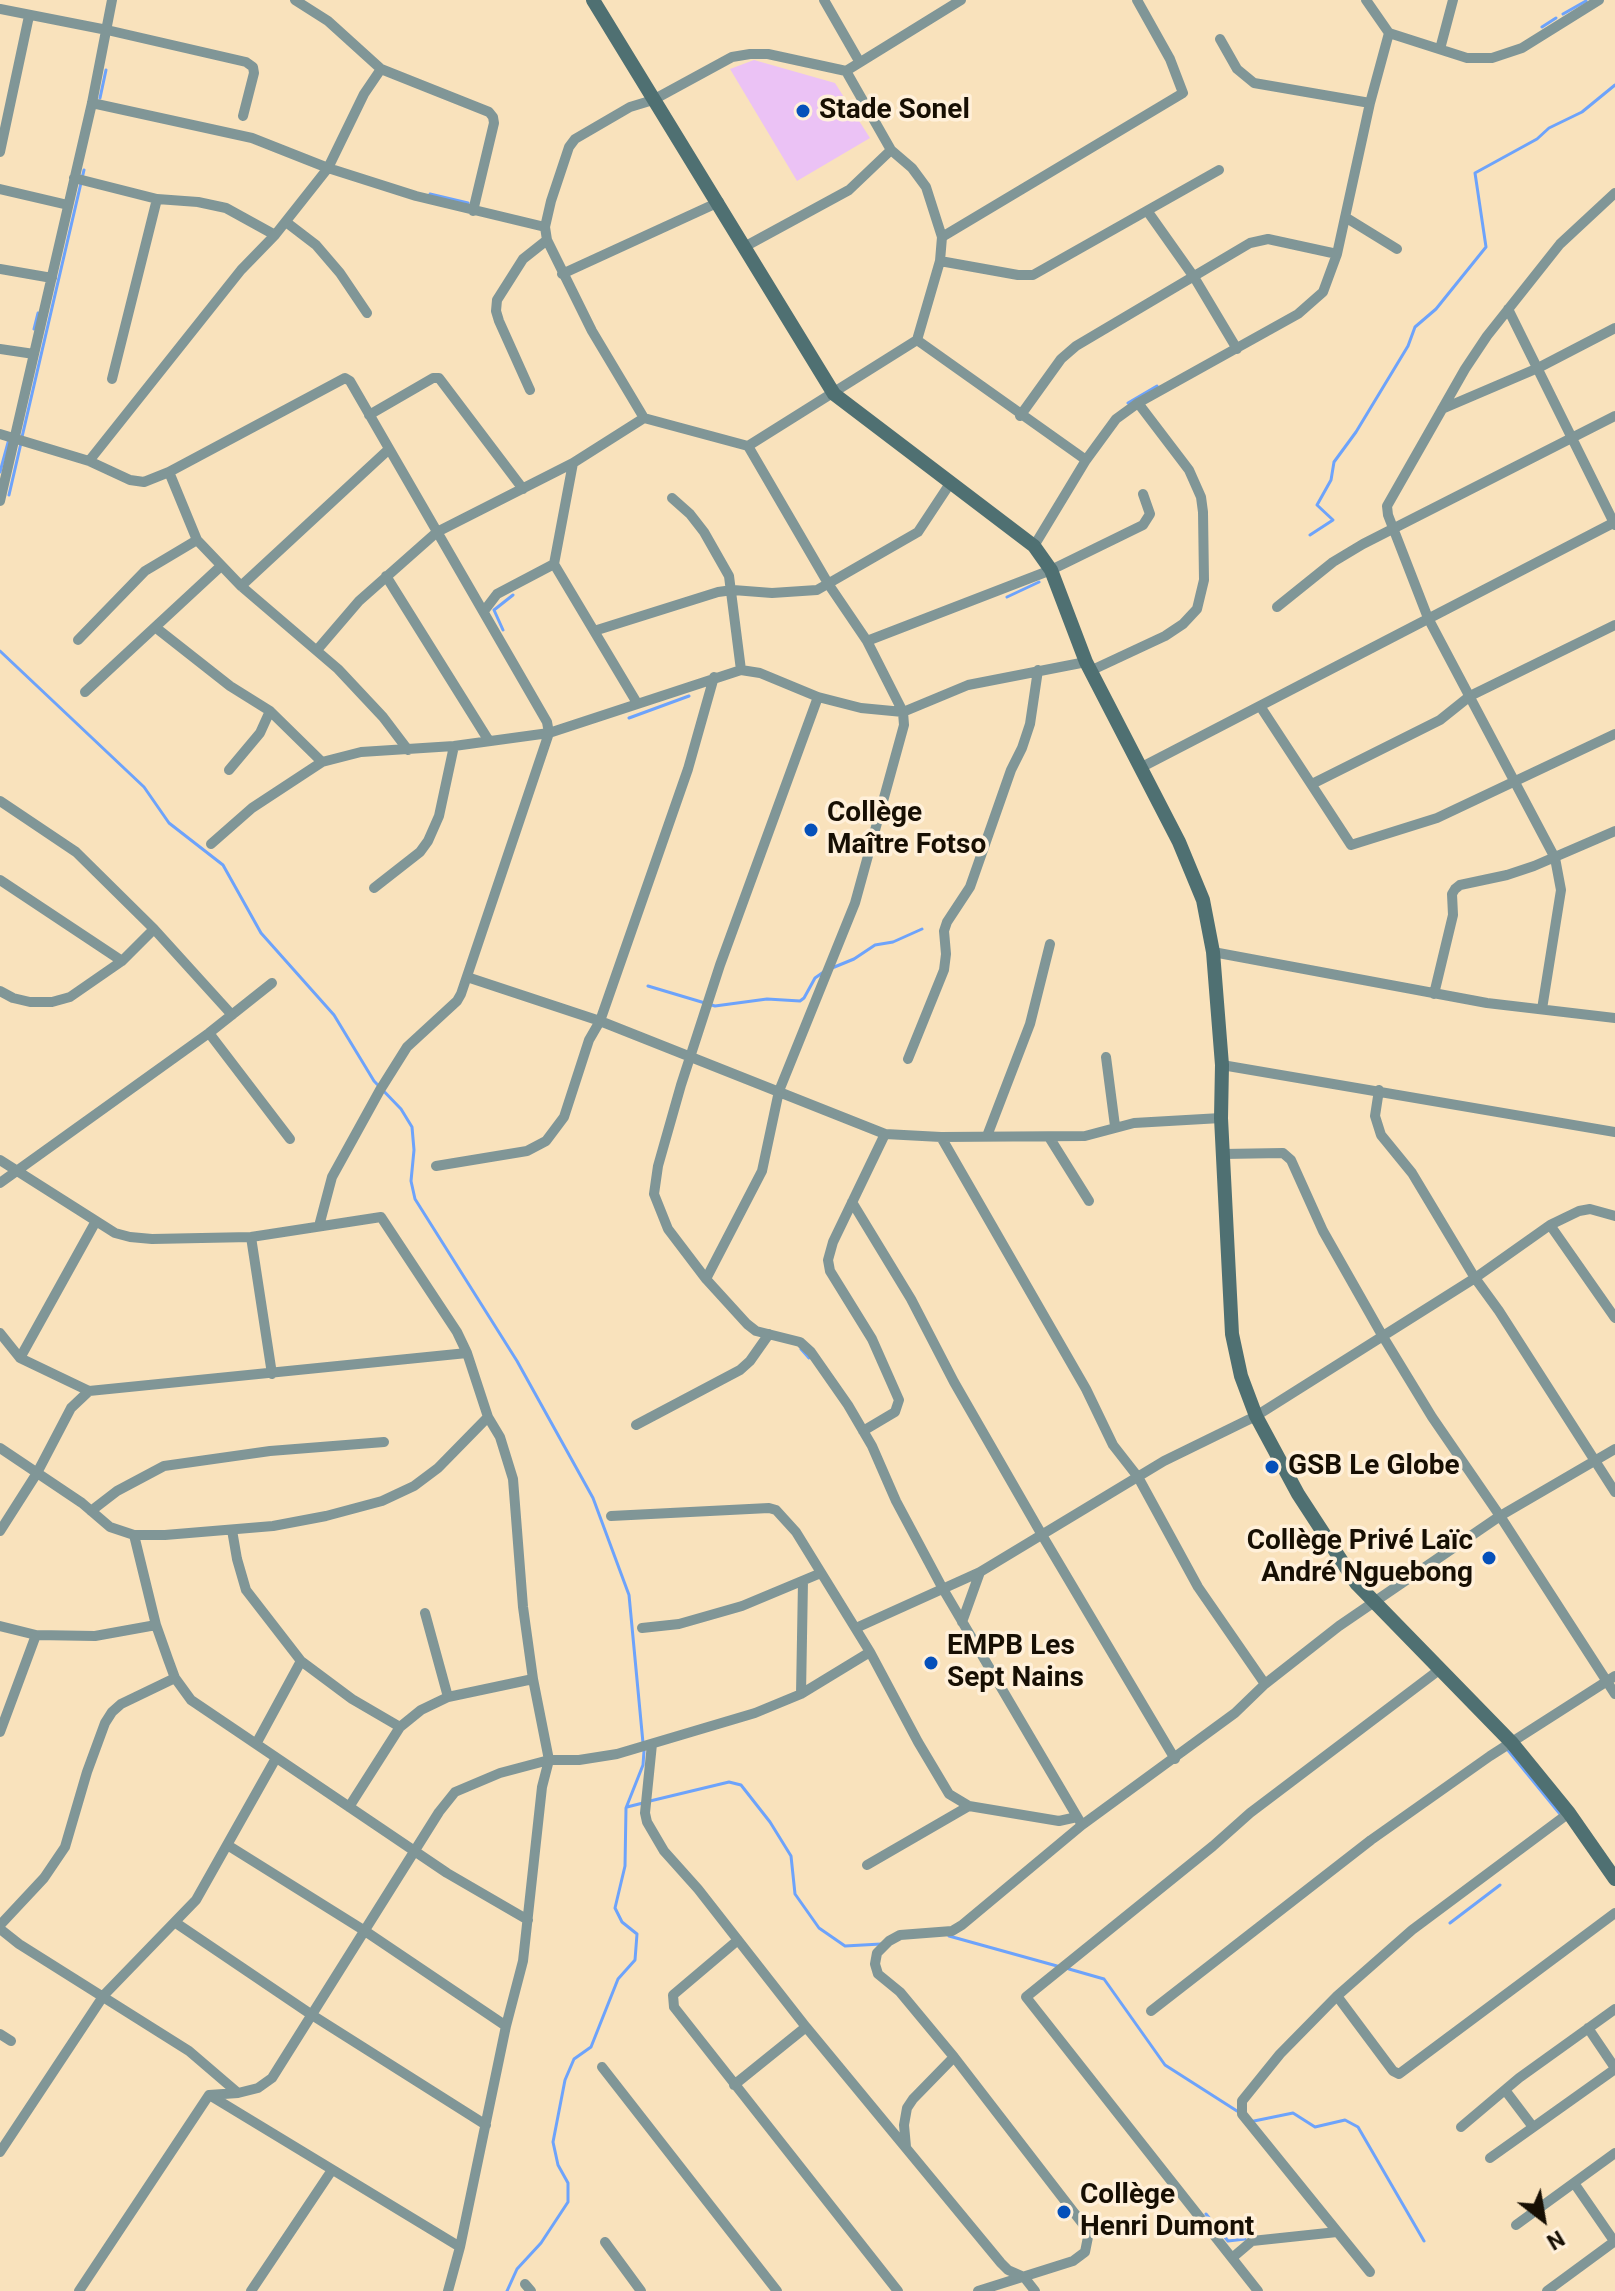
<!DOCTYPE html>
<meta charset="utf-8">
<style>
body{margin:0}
#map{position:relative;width:1615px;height:2291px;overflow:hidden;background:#f9e2bc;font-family:Roboto,sans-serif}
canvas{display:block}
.north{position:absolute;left:1503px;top:2179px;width:80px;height:80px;-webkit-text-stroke:6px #fff0da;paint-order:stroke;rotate:149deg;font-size:22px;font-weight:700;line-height:32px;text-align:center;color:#170f03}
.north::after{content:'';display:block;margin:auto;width:28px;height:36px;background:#170f03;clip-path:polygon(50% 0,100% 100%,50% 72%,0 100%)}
</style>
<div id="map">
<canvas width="1615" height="2291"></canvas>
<div class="north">N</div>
</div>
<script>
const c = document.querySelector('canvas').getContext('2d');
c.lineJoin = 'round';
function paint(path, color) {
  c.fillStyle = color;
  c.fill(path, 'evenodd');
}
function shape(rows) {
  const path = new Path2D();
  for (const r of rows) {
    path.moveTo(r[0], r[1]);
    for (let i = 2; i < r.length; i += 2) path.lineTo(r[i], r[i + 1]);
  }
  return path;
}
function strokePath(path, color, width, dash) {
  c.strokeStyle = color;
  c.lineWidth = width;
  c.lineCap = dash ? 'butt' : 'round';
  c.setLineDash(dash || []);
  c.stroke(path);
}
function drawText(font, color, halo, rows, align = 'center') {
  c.font = font + ' Roboto,sans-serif';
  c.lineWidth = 7;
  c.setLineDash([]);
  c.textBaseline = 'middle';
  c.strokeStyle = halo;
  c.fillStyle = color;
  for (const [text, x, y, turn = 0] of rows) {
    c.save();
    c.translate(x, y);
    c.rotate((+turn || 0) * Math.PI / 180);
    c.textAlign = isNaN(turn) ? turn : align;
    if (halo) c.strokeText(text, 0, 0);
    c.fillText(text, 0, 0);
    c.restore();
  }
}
paint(shape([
 [754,60,835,83,870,138,797,181,730,69]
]), '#ebc2f5');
strokePath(shape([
 [1563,14,1586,1],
 [1542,27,1556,18],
 [100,98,106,70],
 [430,194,468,203],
 [34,329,38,313],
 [1128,403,1157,386],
 [22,437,84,170],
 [0,472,9,439],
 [9,495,21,443],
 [1310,535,1333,520,1317,505,1331,480,1334,462,1356,432,1408,346,1415,327,1436,309,1486,247,1475,173,1537,139,1549,128,1582,112,1615,85],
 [1007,597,1039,582],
 [503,630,494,610,513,595],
 [0,651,144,787,169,823,223,865,261,933,334,1015,374,1081,401,1109,412,1127,414,1150,411,1181,415,1199,517,1361,593,1498,629,1595,643,1743],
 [629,718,689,696],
 [832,968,854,959,875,945,893,942,922,929],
 [648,986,715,1006,767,999,800,1001,804,998,815,978,825,971],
 [801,1349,809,1358],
 [1507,1749,1560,1814],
 [650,1801,729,1782,741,1785,770,1822,791,1856,795,1894,819,1928,845,1946,881,1944],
 [627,1807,643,1803],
 [1450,1923,1500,1885],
 [949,1936,1057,1966],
 [1069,1969,1104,1979,1165,2065,1237,2111],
 [1254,2121,1293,2113,1315,2127,1345,2120,1358,2127,1424,2241],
 [1206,2214,1228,2241,1245,2239],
 [507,2291,517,2269,541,2243,568,2202,568,2183,558,2165,553,2142,565,2080,574,2059,591,2047,618,1979,635,1960,637,1934,622,1922,615,1908,625,1866,626,1808,643,1765,644,1751]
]), '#6da3fb', 3);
strokePath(shape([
 [295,0,328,21,381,69,489,112,493,117,494,123,473,211],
 [824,0,859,61],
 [1366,0,1389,33,1467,58,1492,58,1522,48,1599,0],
 [0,9,107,30,246,62,253,67,254,73,243,116],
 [1220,39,1237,69,1254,83,1370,103],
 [1440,49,1453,0],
 [846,71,768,54,750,54,732,57,653,100,630,107,575,139,569,147,551,201,545,227,547,240,592,331,644,418,748,446,917,340,1086,460],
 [92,103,252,138,328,168,416,196,545,227],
 [891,150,912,168,926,187,942,237,940,261,917,340],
 [0,152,29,16],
 [74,178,157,199,112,379],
 [0,189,68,205],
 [157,199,198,202,226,208,275,235],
 [1148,212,1194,277,1237,349],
 [1345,217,1397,249],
 [286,222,316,245,340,273,367,313],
 [942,237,1183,93,1170,59,1137,0],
 [746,246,849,190,891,150,846,71,961,0],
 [940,261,1018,275,1033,275,1219,170],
 [0,269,52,278],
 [562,274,719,202],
 [1508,309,1615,525],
 [0,349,34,354],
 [530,390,499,321,496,311,497,300,523,259,547,240],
 [1442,409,1538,368,1615,328],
 [369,415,433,378,439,378,523,489],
 [1020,416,1061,359,1076,346,1250,243,1268,239,1337,254],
 [0,434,89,461,130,480,144,482,169,472,345,378,350,381,547,722,549,733,461,994,457,1001,407,1047,380,1090,332,1177,319,1226],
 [89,461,241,270,275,235,328,168,364,94,381,69],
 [573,463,554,564,637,703],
 [169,472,197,540,241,586,338,669,383,717,408,750],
 [672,498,690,514,704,532,729,576,741,670],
 [0,501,92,103,112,0],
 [1034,546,1086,460,1116,419,1138,403,1298,314,1323,292,1337,254,1370,103,1389,33],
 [386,576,489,741],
 [241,586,388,450],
 [1277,607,1333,562,1363,544,1615,416],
 [484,611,497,594,554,564],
 [155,627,230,686,270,711,322,762],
 [594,631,718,592,733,590,772,593,817,590,918,532,951,482],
 [78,640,145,571,197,540],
 [867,641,1051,570,1143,525,1150,514,1143,494],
 [317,650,359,601,437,532,573,463,644,418],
 [1090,671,1165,636,1183,624,1197,609,1204,580,1203,512,1201,497,1189,470,1138,403],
 [85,692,221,566],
 [818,697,720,965,681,1085,658,1166,654,1194,668,1229,706,1279,747,1324,756,1331,800,1342,811,1352,848,1405,872,1446,896,1501,943,1589,1082,1825],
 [1260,706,1351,845,1437,818,1615,734],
 [1140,768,1615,522],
 [229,770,260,733,270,711],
 [1312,784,1440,720,1470,696,1615,625],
 [0,801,76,852,154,929,232,1015],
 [211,844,252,808,322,762,361,752,454,746,549,733,741,670,760,673,818,697,861,708,903,712,968,685,1086,662],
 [0,880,122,961],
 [374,888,420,852,428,841,439,816,454,746],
 [1213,952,1487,1003,1615,1018],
 [467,977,600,1021,885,1134,941,1137,1085,1136,1134,1123,1221,1118],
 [0,991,13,998,30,1002,52,1002,70,997,122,961,154,929],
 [1434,994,1453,915,1452,894,1455,889,1460,885,1507,875,1534,866,1615,831],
 [1542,1009,1561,890,1555,858,1428,618,1388,515,1387,506,1465,369,1487,336,1560,244,1615,193],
 [209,1033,290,1139],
 [1106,1057,1115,1126],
 [908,1059,944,970,946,954,944,931,947,922,970,887,1011,770,1022,748,1030,724,1038,670],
 [1222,1065,1615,1132],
 [1379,1090,1375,1116,1381,1135,1412,1173,1475,1278,1499,1311,1615,1492],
 [987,1136,1030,1024,1050,944],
 [941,1137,1086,1389,1113,1445,1138,1477,1198,1587,1265,1684],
 [1049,1137,1089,1201],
 [1223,1154,1283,1153,1291,1160,1323,1231,1382,1335,1432,1417,1500,1516,1615,1694],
 [0,1160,115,1233,130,1237,152,1239,251,1237,381,1217,457,1332,467,1353,488,1417,500,1437,513,1479,523,1607,533,1679,549,1760,542,1787,523,1961,506,2026,460,2247,448,2291],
 [436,1166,527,1151,546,1141,564,1117,589,1040,600,1021,688,769,714,677],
 [0,1183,209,1033,272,983],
 [852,1202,911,1299,954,1382,1042,1535,1175,1759],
 [1550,1225,1579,1211,1590,1209,1615,1216],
 [251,1237,272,1374],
 [706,1279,762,1171,779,1091,855,903,904,725,903,712,867,641,829,585,748,446],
 [0,1333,20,1358,89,1391],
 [20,1358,96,1221],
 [636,1425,740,1370,750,1361,769,1334],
 [863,1431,895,1412,899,1400,872,1339,830,1271,828,1260,833,1242,885,1134],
 [0,1448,82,1503,110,1527,134,1535,165,1535,273,1526,326,1516,382,1501,414,1486,438,1468,488,1417],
 [91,1511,117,1491,164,1466,270,1451,384,1442],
 [611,1516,769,1508,776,1510,796,1532,870,1652,918,1742,949,1794,969,1806,1059,1821,1077,1817],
 [232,1530,237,1559,246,1590,301,1661,352,1699,400,1727],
 [0,1531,37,1473,71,1408,89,1391,467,1353],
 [134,1535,156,1625,168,1659,175,1678,191,1700,447,1873,528,1920],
 [425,1613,448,1697],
 [962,1622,980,1572],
 [0,1626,36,1635,95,1636,156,1625],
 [642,1628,679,1624,742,1606,821,1573],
 [856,1628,980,1572,1164,1461,1256,1416,1475,1278,1550,1225,1615,1318],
 [801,1694,803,1581],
 [0,1732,36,1635],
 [256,1744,301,1661],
 [652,1744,645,1813,647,1822,664,1851,698,1889,806,2027,1001,2263,1008,2270,1024,2277,1035,2291],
 [349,1807,400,1727,421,1710,448,1697,533,1679],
 [229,1846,365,1931,506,2026],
 [867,1865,969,1806],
 [176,1923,312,2015,486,2125],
 [0,1925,44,1878,65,1847,87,1772,105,1723,112,1712,121,1704,175,1678],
 [0,1929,19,1944,189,2051,238,2093],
 [738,1940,673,1995,674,2007,898,2291],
 [1337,1996,1393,2071,1399,2074,1615,1913],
 [1151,2011,1371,1840,1490,1756,1615,1676],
 [1588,2028,1615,2068],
 [0,2034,11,2041],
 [602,2067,777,2291],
 [734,2085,806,2027],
 [1505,2090,1533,2127],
 [209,2095,238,2093,258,2088,272,2078,439,1812,455,1792,500,1773,549,1760,579,1760,617,1754,755,1713,801,1694,870,1652],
 [211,2096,460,2247],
 [1461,2127,1519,2078,1615,2009],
 [906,2147,904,2125,907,2108,913,2099,954,2057],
 [0,2152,104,1995,196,1900,276,1758],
 [1490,2158,1615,2069],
 [1574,2183,1614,2241],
 [1516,2225,1615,2153],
 [605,2242,641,2291],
 [1232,2258,1252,2241,1337,2232],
 [1370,2272,1242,2114,1242,2101,1280,2054,1337,1996,1412,1930,1569,1813],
 [525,2284,531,2291],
 [79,2291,209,2095],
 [251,2291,332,2170],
 [978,2291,1073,2261,1085,2252,1089,2232,954,2057,900,1992,878,1974,875,1964,877,1953,889,1941,900,1935,952,1931,962,1925,1082,1825,1235,1713,1265,1684,1339,1626,1500,1516,1615,1449],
 [1258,2291,1026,1997,1213,1846,1250,1813,1439,1670],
 [1547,2291,1615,2241]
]), '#809697', 10);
strokePath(shape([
 [593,0,834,394,1034,546,1051,570,1086,662,1179,842,1203,900,1213,952,1222,1065,1221,1118,1232,1334,1241,1376,1256,1416,1298,1494,1356,1583,1512,1743,1569,1813,1615,1879]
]), '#4f7072', 14);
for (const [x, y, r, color] of [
 [803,111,8,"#0550ba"],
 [811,830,8,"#0550ba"],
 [1272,1467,8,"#0550ba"],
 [1489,1558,8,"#0550ba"],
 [931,1663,8,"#0550ba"],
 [1064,2212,8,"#0550ba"]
]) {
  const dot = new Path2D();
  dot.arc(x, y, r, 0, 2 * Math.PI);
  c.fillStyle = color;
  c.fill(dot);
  strokePath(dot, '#fff0da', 3);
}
drawText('bold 28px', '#170f03', '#fff0da', [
 ["Stade Sonel",819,111],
 ["Collège",827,814],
 ["Maître Fotso",827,846],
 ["GSB Le Globe",1288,1467],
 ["Collège Privé Laïc",1473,1542,"right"],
 ["André Nguebong",1473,1574,"right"],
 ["EMPB Les",947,1647],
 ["Sept Nains",947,1679],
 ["Collège",1080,2196],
 ["Henri Dumont",1080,2228]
], 'left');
</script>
